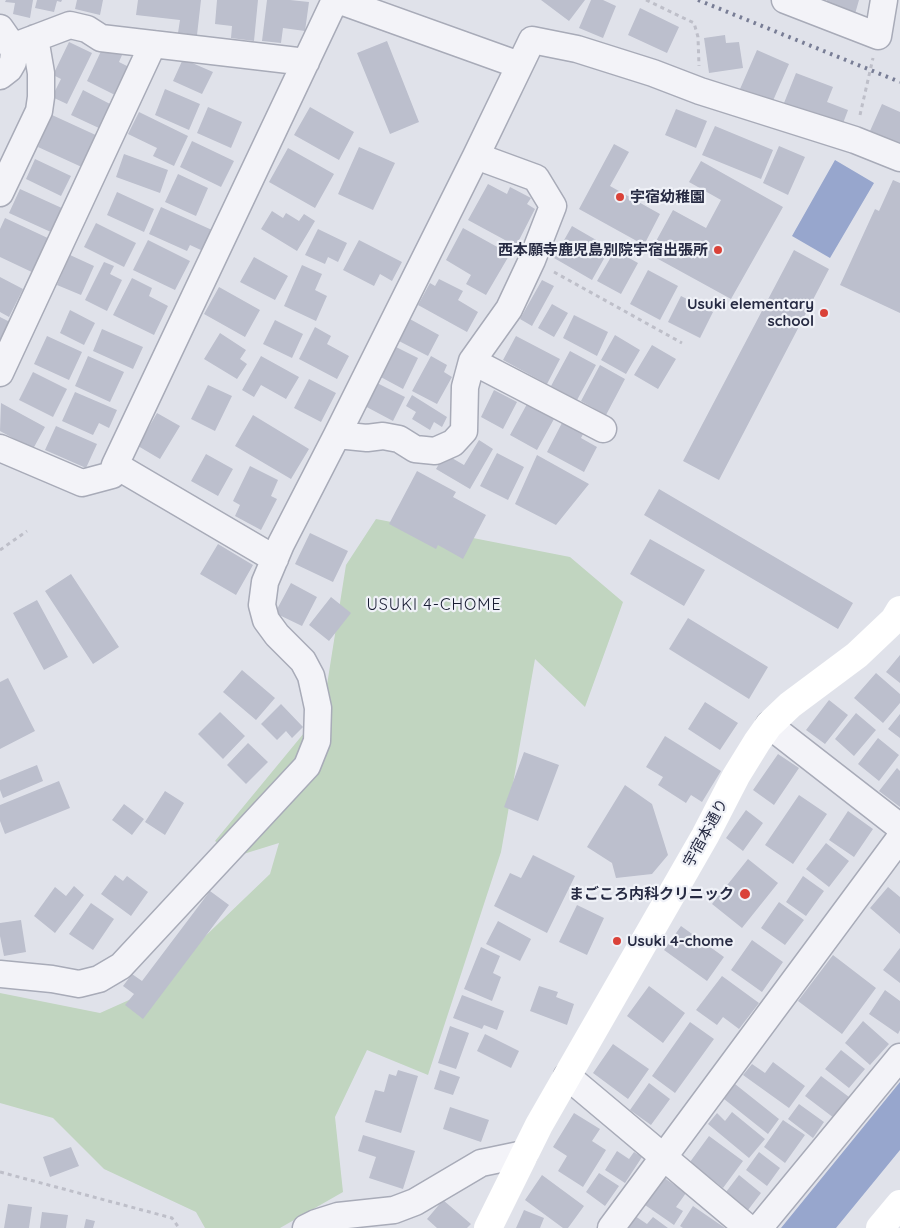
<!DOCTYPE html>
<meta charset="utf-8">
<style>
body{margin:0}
canvas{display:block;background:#e0e2ea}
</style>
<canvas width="900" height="1228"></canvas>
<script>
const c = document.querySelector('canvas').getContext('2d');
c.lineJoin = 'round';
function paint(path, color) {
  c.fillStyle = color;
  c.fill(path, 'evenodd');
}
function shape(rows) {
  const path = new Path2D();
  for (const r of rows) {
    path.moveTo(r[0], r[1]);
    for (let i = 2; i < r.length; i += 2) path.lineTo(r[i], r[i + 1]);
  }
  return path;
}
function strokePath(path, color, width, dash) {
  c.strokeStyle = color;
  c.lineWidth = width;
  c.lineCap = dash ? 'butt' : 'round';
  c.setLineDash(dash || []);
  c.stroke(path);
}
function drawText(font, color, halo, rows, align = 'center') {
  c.font = font + ' Quicksand,"Noto Sans JP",sans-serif';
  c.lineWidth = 4.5;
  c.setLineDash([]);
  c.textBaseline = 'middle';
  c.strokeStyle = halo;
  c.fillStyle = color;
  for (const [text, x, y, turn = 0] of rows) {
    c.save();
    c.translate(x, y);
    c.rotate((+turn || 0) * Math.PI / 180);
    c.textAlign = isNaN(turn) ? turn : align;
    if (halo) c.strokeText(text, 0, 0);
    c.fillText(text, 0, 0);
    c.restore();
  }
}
paint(shape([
 [376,519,570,557,623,602,585,707,535,659,501,852,428,1075,367,1050,335,1117,343,1192,280,1228,205,1228,196,1212,104,1169,53,1118,0,1103,0,993,100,1013,147,992,270,874,279,843,237,856,215,841,323,710,346,565]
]), '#c1d5c0');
paint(shape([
 [835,160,874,183,830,258,792,236],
 [900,1082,900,1150,836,1228,781,1228]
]), '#97a6cd');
paint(shape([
 [6,0,33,0,30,18,13,14,15,3,5,2],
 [37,0,62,0,61,2,57,1,54,12,35,8],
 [77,0,103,0,100,15,75,9],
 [138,0,201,0,197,35,178,33,180,20,136,15],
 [217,0,258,0,254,41,231,38,232,26,215,24],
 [267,0,290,0,309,2,305,31,283,28,281,43,262,41],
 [541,0,585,0,569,21],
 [591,0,603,0,616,6,603,38,579,28],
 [827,0,859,0,853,21,823,12],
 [640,8,679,27,667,53,628,35],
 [725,35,726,43,739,42,743,68,709,73,704,38],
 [387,41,419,122,390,134,357,53],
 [69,42,92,53,67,104,52,97,61,79,53,75],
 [103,47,122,55,119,62,129,67,115,95,87,81],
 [757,50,789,64,772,103,740,89],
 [183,59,213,72,202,94,173,81],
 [796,73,833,87,827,102,848,110,842,126,784,103],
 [165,89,200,104,189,130,155,115],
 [83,90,112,105,101,129,71,115],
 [882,104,900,112,900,144,870,131],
 [208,107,242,122,231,148,197,133],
 [310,107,354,132,339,160,294,135],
 [676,109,707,121,696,148,665,135],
 [139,112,188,136,174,166,153,156,157,148,128,134],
 [52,115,100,137,86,169,38,147],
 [715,126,773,150,761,179,702,155],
 [192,141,234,161,221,187,180,167],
 [614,144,629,152,610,186,660,214,644,245,579,209],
 [779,146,805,157,788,195,763,183],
 [359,147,395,163,373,210,338,194],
 [288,148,334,174,315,208,269,182],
 [124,154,168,170,160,193,116,177],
 [35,159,71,176,61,196,26,179],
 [701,161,783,207,731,299,649,254,673,210,706,228,721,200,689,182],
 [178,174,208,188,196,216,165,202],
 [893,180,900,183,900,313,840,285,875,209,879,211],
 [488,184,507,194,510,187,531,198,527,204,535,209,516,246,468,220],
 [20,189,64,209,53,233,9,213],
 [117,192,154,209,144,232,107,215],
 [161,207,212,230,203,251,190,245,187,251,149,234],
 [272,211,283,218,286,213,299,221,304,214,315,221,297,251,261,229],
 [5,218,52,240,36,274,0,257,0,229],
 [96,223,136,243,124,267,84,247],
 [572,226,610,248,592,280,554,258],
 [463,228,510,254,486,295,466,284,471,275,446,260],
 [318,229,347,243,338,262,328,257,325,264,305,255],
 [148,240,190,261,175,290,133,270],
 [359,240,402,262,392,281,380,274,374,286,343,270],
 [615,250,638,263,621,294,597,281],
 [794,250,829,269,719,480,683,461],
 [70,255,94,266,81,295,57,285],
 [254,257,288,276,275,300,240,282],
 [104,262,114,266,110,274,122,280,107,311,85,300],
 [302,265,322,274,315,290,327,296,316,321,284,306],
 [648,270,678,286,660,320,630,304],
 [0,277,23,289,9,317,0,312],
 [132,278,152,288,149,296,168,306,154,335,113,315],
 [439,279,463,291,458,300,478,312,467,332,418,305,430,283,435,286],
 [542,280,554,286,532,326,520,319],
 [219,287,260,310,245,337,204,314],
 [681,296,713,312,700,338,668,322],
 [552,304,568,313,554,337,538,328],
 [70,310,95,323,84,345,60,333],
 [574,315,608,332,597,356,563,338],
 [0,317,12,323,0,348],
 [408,318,439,335,428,356,397,340],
 [275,320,303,334,292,358,263,344],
 [315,327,331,336,327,344,349,356,337,379,299,359],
 [102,329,143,347,133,369,93,351],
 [220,333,246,350,240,359,247,364,237,379,204,359],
 [615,335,640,350,626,374,601,360],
 [47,336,82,352,69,380,34,364],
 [516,336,560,359,547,384,503,360],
 [392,345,418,358,403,389,377,375],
 [652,345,676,359,658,389,634,375],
 [570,351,596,365,577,400,551,386],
 [88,356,124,372,110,402,75,386],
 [261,356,299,377,286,399,261,385,254,397,242,390],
 [431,356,447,365,444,372,452,377,437,404,412,391],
 [600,365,625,379,606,415,581,401],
 [33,372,67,389,53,417,19,400],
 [309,379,336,393,321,422,294,408],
 [373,381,405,397,393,421,361,404],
 [208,385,232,396,215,431,191,419],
 [494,390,517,402,503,429,481,417],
 [75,392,117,410,109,428,99,423,93,435,62,421],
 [412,395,447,417,442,427,434,422,430,430,412,419,416,412,406,406],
 [1,403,45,427,33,449,0,431],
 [527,404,554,419,537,450,510,435],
 [157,413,180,426,160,459,138,446],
 [253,415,309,449,291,479,235,446],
 [563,421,584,432,581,438,597,447,584,472,547,452],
 [56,426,97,444,86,468,45,450],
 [479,440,493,449,470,489,436,469,445,454,464,465],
 [497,453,524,467,508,500,480,486],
 [206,454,233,469,218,496,191,481],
 [537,455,589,484,556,525,515,504],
 [250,466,278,480,271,496,277,499,261,530,235,516,240,505,233,501],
 [417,471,456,492,453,497,486,515,463,559,438,545,436,549,389,524],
 [659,489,853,603,838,629,644,515],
 [310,533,348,551,333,582,295,564],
 [650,539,705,570,684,606,630,574],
 [218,544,253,565,236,595,200,574],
 [71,574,119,647,93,664,45,591],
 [291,583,317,597,302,626,275,613],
 [331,597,351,613,329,641,309,625],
 [37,600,68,657,44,670,13,613],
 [688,618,768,667,749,699,669,649],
 [900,655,900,683,886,672],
 [242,670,275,698,256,720,223,692],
 [876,673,900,694,900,703,883,723,854,698],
 [8,678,35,731,0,749,0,682],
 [829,700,848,715,825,744,806,730],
 [705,702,738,723,720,750,688,729],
 [281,704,303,727,292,738,286,731,277,740,261,724],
 [220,712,245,736,223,759,198,734],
 [856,713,876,730,854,756,835,739],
 [900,714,900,738,888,729],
 [665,736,721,771,702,802,691,795,686,803,658,785,663,777,646,767],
 [878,738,899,755,879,781,858,764],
 [248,743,268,762,246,784,227,765],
 [524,752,559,765,538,821,504,807],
 [778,754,799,768,774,805,753,790],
 [37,765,43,781,3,798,0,790,0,780],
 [897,768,900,771,900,807,879,791],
 [59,781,70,808,5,834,0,821,0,805],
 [625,785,652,804,668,855,652,874,616,878,612,863,587,847],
 [165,791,184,803,165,835,145,822],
 [799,795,827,814,793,864,765,845],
 [124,804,144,819,132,835,112,820],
 [746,810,763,823,743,851,726,838],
 [848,811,873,829,854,857,829,840],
 [826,843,849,861,829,887,806,869],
 [533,855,575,876,547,933,494,906,510,873,521,878],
 [748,859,778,883,742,928,712,904],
 [115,875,123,881,127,876,148,892,131,916,101,894],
 [803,876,824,891,806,916,786,902],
 [74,886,84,895,55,933,34,916,55,887,66,896],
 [888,887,900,897,900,934,870,908],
 [210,891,229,905,143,1019,125,1005,134,994,123,986,132,974,142,981],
 [779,902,804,920,785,945,761,928],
 [91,903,114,919,93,950,69,934],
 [577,905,604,918,587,955,559,942],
 [21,920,26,952,4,956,0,936,0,923],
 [498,921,531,939,520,961,486,944],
 [681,926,724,957,707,981,664,950],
 [752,940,783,962,762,992,731,970],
 [481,947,500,956,493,973,501,977,492,1001,464,989],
 [900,948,900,983,883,970],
 [833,955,876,988,842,1034,798,1001],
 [722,976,759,1003,739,1029,723,1017,717,1025,696,1010],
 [539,986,558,992,556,997,574,1004,567,1025,530,1011],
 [649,986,685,1013,663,1043,627,1016],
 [885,990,900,1001,900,1030,898,1034,869,1014],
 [462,995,504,1011,497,1030,484,1025,482,1029,453,1018],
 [863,1021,889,1044,870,1065,845,1043],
 [690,1022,714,1039,675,1093,652,1076],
 [450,1026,469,1033,456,1069,438,1063],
 [485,1034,519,1051,511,1068,477,1051],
 [613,1044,649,1069,628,1099,593,1073],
 [841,1050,865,1069,849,1088,825,1069],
 [773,1062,805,1086,789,1108,743,1075,752,1064,765,1073],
 [398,1070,418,1076,401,1133,365,1122,375,1090,384,1092,389,1074,396,1076],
 [440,1070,460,1077,453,1095,434,1089],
 [821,1076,849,1097,834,1118,805,1096],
 [649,1083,670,1099,651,1125,630,1110],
 [735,1084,779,1119,768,1134,724,1099],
 [799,1104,824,1122,813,1138,788,1119],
 [450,1107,489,1120,481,1142,443,1129],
 [732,1112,765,1139,749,1158,708,1124,717,1113,725,1121],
 [574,1113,600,1129,592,1141,606,1150,583,1187,558,1171,567,1156,553,1147],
 [783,1120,805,1135,785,1163,764,1147],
 [363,1135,415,1151,403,1189,369,1178,376,1157,358,1151],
 [709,1136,743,1161,723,1188,690,1162],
 [71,1147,79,1166,50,1177,43,1157],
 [617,1151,629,1159,634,1152,642,1157,625,1183,605,1170],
 [759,1152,780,1168,767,1186,746,1170],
 [599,1173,619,1186,605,1206,586,1192],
 [542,1175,584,1206,568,1228,563,1228,525,1200],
 [739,1175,761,1193,748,1210,726,1192],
 [663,1177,686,1193,676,1207,683,1211,674,1225,645,1205],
 [443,1200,471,1224,467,1228,437,1228,427,1219],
 [8,1204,32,1207,29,1228,4,1228],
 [693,1206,725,1228,683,1228,680,1226],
 [524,1210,544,1218,540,1228,516,1228],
 [42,1212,68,1215,66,1228,40,1228],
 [635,1216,647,1224,653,1217,668,1228,627,1228],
 [86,1219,95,1221,93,1228,84,1228]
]), '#bcbfcd');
const street = shape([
 [338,0,519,65],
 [785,0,878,36,884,0],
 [0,28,7,38,14,52,13,62,9,69,0,76],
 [12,47,70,25,87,29,101,38,306,62],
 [0,193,39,111,41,97,41,73,35,38],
 [472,361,603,429],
 [0,373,153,44],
 [337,435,367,438,383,436,399,439,415,449,435,451,453,443,464,431,465,387,472,361,509,309,532,260,553,206,536,178,476,156],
 [0,448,82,483,112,475,115,465,335,0],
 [115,465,275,559],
 [769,725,900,827],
 [0,974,52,979,79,984,99,979,121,966,307,766,317,741,318,708,315,694,311,676,303,661,277,635,266,620,262,605,265,582,281,544,337,435,476,156,532,40,577,49,653,73,700,91,855,140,900,158],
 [567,1076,748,1228],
 [306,1228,316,1223,338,1216,394,1210,415,1202,481,1163,524,1154],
 [611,1228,900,838],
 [759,1228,900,1057]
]);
strokePath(street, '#a8abb8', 29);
strokePath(shape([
 [646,0,694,23,698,37,699,66],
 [860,115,873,58],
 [554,272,682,343],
 [0,550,27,531],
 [0,1172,172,1218,179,1228]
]), '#bebfc9', 3, [4, 4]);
strokePath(street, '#f3f3f8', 26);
strokePath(shape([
 [488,1228,539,1125,705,836,736,776,757,742,769,725,790,705,857,655,894,620,900,610],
 [880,1228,900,1204]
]), '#fff', 28);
strokePath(shape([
 [698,0,900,82]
]), '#787d95', 4, [2.5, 5]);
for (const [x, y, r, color] of [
 [620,197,5,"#da4239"],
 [718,250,5,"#da4239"],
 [824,313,5,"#da4239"],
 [745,894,6,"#da4239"],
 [617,941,5,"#da4239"]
]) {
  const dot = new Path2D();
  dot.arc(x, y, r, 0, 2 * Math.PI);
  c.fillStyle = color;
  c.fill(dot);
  strokePath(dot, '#eff1f7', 2);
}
drawText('bold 15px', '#272b43', '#eff1f7', [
 ["宇宿幼稚園",630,197,"left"],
 ["西本願寺鹿児島別院宇宿出張所",708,250],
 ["Usuki elementary",814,304],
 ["school",814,321],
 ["まごころ内科クリニック",734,894],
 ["Usuki 4-chome",627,941,"left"]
], 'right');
drawText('15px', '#272b43', '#eff1f7', [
 ["宇宿本通り",706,833,-61]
]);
c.letterSpacing = '1px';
drawText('16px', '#191d34', '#eff1f7', [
 ["USUKI 4-CHOME",434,605]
]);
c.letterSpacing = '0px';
</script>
